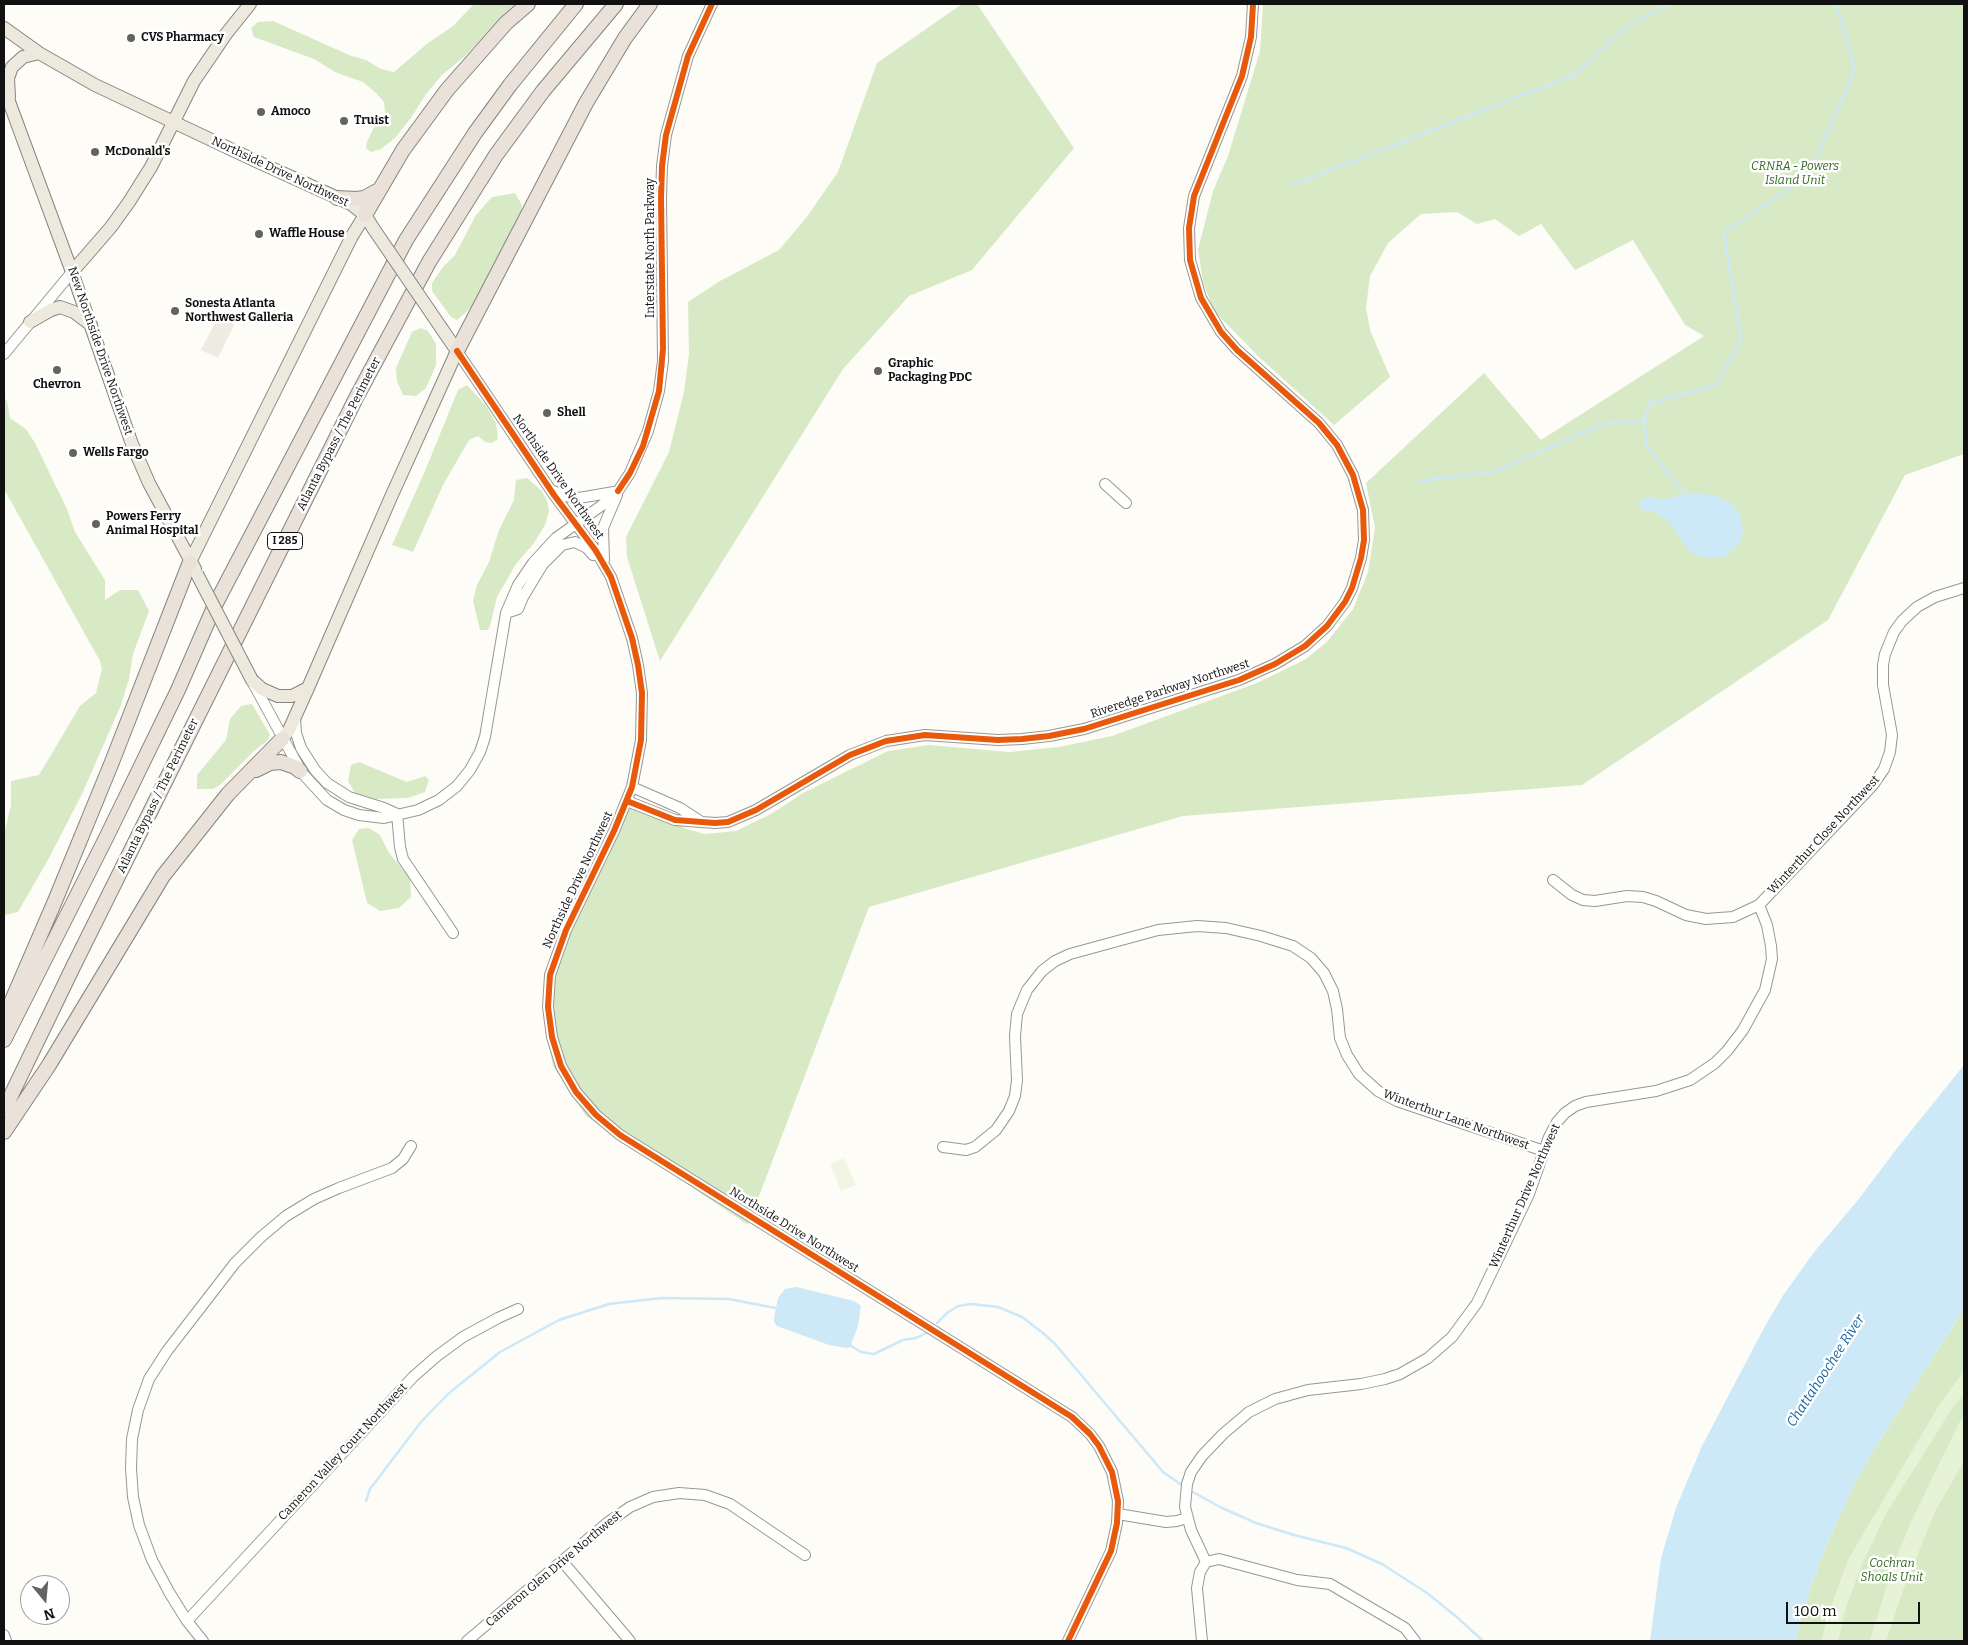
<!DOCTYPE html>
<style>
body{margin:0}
#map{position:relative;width:1968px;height:1645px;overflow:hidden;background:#fdfcf7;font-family:Bitter,serif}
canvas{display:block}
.frame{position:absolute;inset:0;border:5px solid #111;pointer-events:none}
.north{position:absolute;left:20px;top:1575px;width:50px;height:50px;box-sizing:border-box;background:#fff;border:1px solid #a0a0a0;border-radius:50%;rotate:163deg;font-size:14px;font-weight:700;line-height:20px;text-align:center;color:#111}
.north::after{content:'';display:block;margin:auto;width:18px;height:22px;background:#646362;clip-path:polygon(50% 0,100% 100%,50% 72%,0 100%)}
.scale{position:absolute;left:1786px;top:1602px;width:134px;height:22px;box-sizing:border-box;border:2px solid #111;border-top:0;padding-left:6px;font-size:15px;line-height:18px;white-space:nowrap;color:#111;-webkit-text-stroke:4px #fff;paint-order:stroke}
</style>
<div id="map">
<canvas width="1968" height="1645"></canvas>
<div class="frame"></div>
<div class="north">N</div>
<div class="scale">100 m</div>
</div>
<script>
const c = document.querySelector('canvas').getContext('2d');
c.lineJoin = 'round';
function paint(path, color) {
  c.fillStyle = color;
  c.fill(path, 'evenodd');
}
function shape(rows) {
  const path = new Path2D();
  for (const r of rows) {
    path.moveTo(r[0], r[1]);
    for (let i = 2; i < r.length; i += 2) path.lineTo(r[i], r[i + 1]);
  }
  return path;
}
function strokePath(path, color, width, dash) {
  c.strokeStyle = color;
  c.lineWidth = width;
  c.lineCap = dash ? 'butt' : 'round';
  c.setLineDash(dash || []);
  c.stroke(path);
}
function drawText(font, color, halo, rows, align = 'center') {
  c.font = font + ' Bitter,serif';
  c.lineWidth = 5;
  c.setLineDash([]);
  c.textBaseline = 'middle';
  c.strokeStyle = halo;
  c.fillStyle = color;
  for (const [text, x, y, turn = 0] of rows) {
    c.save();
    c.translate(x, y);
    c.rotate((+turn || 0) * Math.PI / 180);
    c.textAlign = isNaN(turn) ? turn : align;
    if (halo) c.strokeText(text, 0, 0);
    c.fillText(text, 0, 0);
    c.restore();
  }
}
paint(shape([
 [1964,1309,1964,1641,1795,1641]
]), '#e7f3d7');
paint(shape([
 [474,4,515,4,465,56,442,75,426,94,411,118,395,138,381,149,371,152,366,148,367,142,373,129,385,112,384,102,376,93,363,82,335,72,314,59,254,37,251,28,258,22,273,21,349,55,366,60,381,69,394,72,428,43,453,26],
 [962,4,977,4,1074,148,972,270,909,296,843,369,660,661,627,557,626,537,669,452,684,392,689,354,688,302,720,281,779,250,806,218,838,172,877,63],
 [1263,4,1964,4,1964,454,1905,475,1828,620,1582,785,1183,816,869,907,748,1225,586,1116,553,1066,543,1014,555,955,630,804,687,829,705,834,736,831,771,814,803,793,888,751,929,745,1009,752,1059,747,1112,736,1257,683,1306,659,1327,642,1353,609,1368,572,1375,528,1366,483,1484,373,1541,440,1704,336,1685,325,1633,240,1575,270,1541,224,1519,236,1495,219,1477,224,1457,212,1421,214,1388,243,1370,276,1366,308,1370,330,1390,377,1334,425,1259,357,1214,311,1203,282,1198,250,1213,191,1228,156,1260,51],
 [515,193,522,205,521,214,473,306,457,320,451,317,432,291,432,283,443,267,455,255,476,215,492,197],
 [421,328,428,331,436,344,436,365,426,388,416,396,403,395,397,381,396,368,412,332],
 [467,385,486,406,496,423,498,439,492,443,485,442,478,436,469,440,443,485,413,552,392,545,425,471,458,390],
 [4,397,7,401,10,418,26,429,35,443,67,509,75,532,105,580,105,600,120,590,138,590,149,611,133,654,129,679,121,705,82,794,49,858,18,912,6,915,4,913,4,834,11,805,11,781,39,775,80,706,96,693,102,669,100,661,4,489],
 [527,478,542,491,547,501,549,511,545,525,534,543,516,564,497,597,490,626,488,630,480,630,473,601,477,585,489,562,499,530,514,500,516,480],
 [252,704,270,735,267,741,254,751,220,785,213,789,197,789,197,775,226,740,230,719,241,706],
 [359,762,407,782,425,776,429,780,425,792,408,798,376,799,355,793,348,781,351,765],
 [369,828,380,835,389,853,410,878,411,897,399,908,380,911,367,903,352,840,359,829],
 [1964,1309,1964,1371,1939,1405,1848,1560,1826,1620,1822,1641,1795,1641,1812,1583,1826,1546,1854,1485,1873,1451],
 [1964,1394,1964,1417,1959,1423,1911,1522,1892,1568,1870,1641,1838,1641,1846,1607,1863,1562,1887,1512,1953,1407],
 [1964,1461,1964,1641,1886,1641,1902,1593,1935,1512]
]), '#d8eac5');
paint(shape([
 [844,1158,856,1185,841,1191,830,1164]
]), '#f0f6e1');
paint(shape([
 [222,314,232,319,231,323,234,325,218,358,201,350,219,315]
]), '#edebe2');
paint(shape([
 [1697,493,1712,495,1724,499,1732,505,1741,517,1743,534,1739,543,1724,557,1715,558,1702,557,1694,554,1688,549,1668,521,1655,512,1644,511,1639,507,1639,501,1650,497,1663,500,1684,494],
 [1964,1065,1964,1309,1873,1451,1854,1485,1826,1546,1812,1583,1795,1641,1650,1641,1661,1558,1676,1508,1702,1446,1764,1328,1784,1294,1815,1251,1858,1200,1898,1147],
 [797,1287,854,1301,861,1306,858,1326,850,1347,847,1348,829,1345,777,1326,774,1322,774,1318,778,1298,785,1289]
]), '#cde8f7');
strokePath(shape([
 [1290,186,1576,74,1628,25,1670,4],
 [1419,481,1493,472,1608,422,1644,421],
 [1684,494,1647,446,1644,421,1650,403,1716,385,1741,340,1724,233,1809,174,1855,69,1836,4],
 [937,1323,947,1313,958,1306,971,1304,998,1307,1022,1317,1043,1333,1055,1344,1163,1472,1183,1486],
 [848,1344,861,1352,874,1354,903,1340,916,1338,928,1332],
 [1193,1492,1220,1507,1256,1523,1294,1535,1346,1548,1382,1564,1427,1593,1458,1618,1483,1641],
 [366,1501,370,1489,421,1422,448,1394,500,1352,559,1320,609,1304,662,1298,729,1299,775,1308]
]), '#cde8f7', 2.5);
const minor = shape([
 [457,351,554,495,596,551,611,577,632,638,638,665,642,693,641,740,632,787,614,831,566,930,550,975,548,1007,552,1037,561,1066,576,1092,596,1115,620,1135,1072,1417,1090,1434,1099,1446,1112,1472,1118,1501,1117,1523,1111,1551,1068,1641],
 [4,354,72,272],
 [1105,484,1126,503],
 [551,490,565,496,579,498,614,492],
 [604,560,603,528,617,495],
 [506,613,518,609,523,597,543,564,562,545,575,542,587,548,593,555],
 [253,683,302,773,327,800,344,810,359,815,384,818,418,810,439,800,457,786,470,770,480,752,485,737,506,613,518,585,533,563,556,538,601,506,618,491,630,473,648,431,659,391,663,361,661,198,662,166,666,135,688,56,712,4],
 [295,718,296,733,301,748,315,770,327,783,349,797,384,808,397,814],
 [632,787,680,808,700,821],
 [627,801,675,820,715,823,728,822,756,810,850,755,886,741,925,735,998,740,1022,739,1049,736,1084,729,1239,680,1275,664,1305,646,1327,626,1345,602,1352,588,1361,558,1364,540,1363,510,1353,475,1337,445,1319,423,1237,350,1221,332,1201,298,1190,260,1189,228,1194,196,1242,76,1251,37,1253,4],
 [397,814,400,847,403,859,453,933],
 [1553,880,1572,895,1583,900,1595,901,1627,896,1643,897,1656,901,1686,915,1706,919,1733,917,1759,905,1873,785,1884,769,1890,752,1892,735,1883,685,1883,665,1885,654,1894,632,1902,621,1917,607,1935,597,1964,588],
 [943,1147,966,1150,975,1147,996,1130,1009,1111,1015,1096,1017,1080,1015,1036,1017,1014,1027,990,1042,971,1055,961,1070,954,1158,930,1197,926,1226,928,1261,936,1293,946,1311,958,1324,973,1333,991,1337,1009,1340,1038,1347,1055,1359,1074,1378,1091,1397,1101,1544,1151],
 [1118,1514,1166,1522,1177,1521,1187,1518],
 [562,1561,630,1641],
 [1206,1562,1191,1530,1185,1507,1187,1484,1191,1472,1202,1456,1223,1434,1249,1412,1275,1399,1308,1390,1361,1384,1385,1379,1400,1374,1428,1358,1452,1337,1477,1303,1529,1194,1549,1137,1557,1122,1565,1113,1575,1106,1586,1102,1656,1091,1690,1080,1715,1063,1727,1051,1743,1030,1765,990,1772,959,1771,946,1767,925,1759,905],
 [187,1621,413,1377,437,1356,463,1337,498,1318,518,1309],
 [4,1635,6,1641],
 [203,1641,187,1621,169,1592,152,1560,139,1525,133,1497,131,1468,132,1439,138,1410,149,1379,167,1351,235,1263,261,1237,286,1216,314,1199,339,1188,392,1168,403,1159,411,1146],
 [467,1641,607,1523,630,1507,653,1497,679,1493,705,1495,730,1504,805,1555],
 [1202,1641,1197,1588,1200,1572,1206,1562,1219,1559,1297,1580,1330,1584,1405,1628,1415,1641]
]);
const major = shape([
 [4,28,39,53,95,85,256,161,351,204,365,215,373,228],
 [4,88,72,272,132,444,149,483,195,569],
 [9,97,8,78,12,67,23,57,39,53],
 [72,272,111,227,129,202,151,167,194,81,226,34,250,4],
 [30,322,51,310,60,307,74,312,91,325],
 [190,562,352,236,365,215],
 [252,680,262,689,278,696,292,696,308,688],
 [282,739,289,730,308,688,391,497,457,351,442,329]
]);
const highway = shape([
 [337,198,356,199,364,198,379,190],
 [365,215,403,150,447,90,506,23,528,4],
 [457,351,586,103,625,38,650,4],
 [256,770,270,763,281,762,295,767,300,771],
 [4,1019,55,901,112,762,190,562],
 [4,1040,106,838,178,690,215,605,406,240,475,133,510,85,576,4],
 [4,1110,73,967,357,396,429,262,496,155,543,91,616,4],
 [4,1132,49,1065,163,876,228,794,282,739]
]);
strokePath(minor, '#979795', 12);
strokePath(major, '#858482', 14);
strokePath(highway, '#858482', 16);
strokePath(minor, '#fffffe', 10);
strokePath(major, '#ede9dc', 12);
strokePath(highway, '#eae1d8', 14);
const majorBridge = shape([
 [373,228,442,329],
 [197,574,252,680]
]);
strokePath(majorBridge, '#858482', 14, []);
strokePath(majorBridge, '#ede9dc', 12);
strokePath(shape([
 [457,351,554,495,596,551,611,577,632,638,638,665,642,693,641,740,632,787,614,831,566,930,550,975,548,1007,552,1037,561,1066,576,1092,596,1115,620,1135,1072,1417,1090,1434,1099,1446,1112,1472,1118,1501,1117,1523,1111,1551,1068,1641],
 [618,491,630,473,643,446,659,391,663,349,661,198,662,166,666,135,688,56,712,4],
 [627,801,675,820,715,823,728,822,756,810,850,755,886,741,925,735,998,740,1022,739,1049,736,1084,729,1239,680,1275,664,1305,646,1327,626,1345,602,1352,588,1361,558,1364,540,1363,510,1353,475,1337,445,1319,423,1237,350,1221,332,1201,298,1190,260,1189,228,1194,196,1242,76,1251,37,1253,4]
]), '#e8590c', 6);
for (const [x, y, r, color] of [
 [131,38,5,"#646362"],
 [261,112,5,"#646362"],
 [344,121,5,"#646362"],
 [95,152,5,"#646362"],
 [259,234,5,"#646362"],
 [175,311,5,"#646362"],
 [57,370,5,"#646362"],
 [878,371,5,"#646362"],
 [547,413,5,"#646362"],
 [73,453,5,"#646362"],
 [96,524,5,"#646362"]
]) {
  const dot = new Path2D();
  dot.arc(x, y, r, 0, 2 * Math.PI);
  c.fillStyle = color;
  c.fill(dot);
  strokePath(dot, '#fff', 2);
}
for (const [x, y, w] of [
 [285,541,35]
]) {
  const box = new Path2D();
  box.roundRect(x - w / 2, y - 8.5, w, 17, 4);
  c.fillStyle = '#fff';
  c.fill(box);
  strokePath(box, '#111', 1);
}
drawText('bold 11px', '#111', null, [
 ["I 285",285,541]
]);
drawText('bold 12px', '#111', '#fff', [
 ["CVS Pharmacy",141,38],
 ["Amoco",271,112],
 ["Truist",354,121],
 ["McDonald's",105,152],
 ["Waffle House",269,234],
 ["Sonesta Atlanta",185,304],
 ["Northwest Galleria",185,318],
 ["Graphic",888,364],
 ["Packaging PDC",888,378],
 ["Chevron",57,385,"center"],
 ["Shell",557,413],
 ["Wells Fargo",83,453],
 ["Powers Ferry",106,517],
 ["Animal Hospital",106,531]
], 'left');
drawText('italic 12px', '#2f6b1f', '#fff', [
 ["CRNRA - Powers",1795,167],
 ["Island Unit",1795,181],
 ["Cochran",1892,1564],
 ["Shoals Unit",1892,1578]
]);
drawText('12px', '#111', '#fff', [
 ["Northside Drive Northwest",280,172,25],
 ["Interstate North Parkway",651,248,-90],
 ["New Northside Drive Northwest",100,351,71],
 ["Atlanta Bypass / The Perimeter",339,434,-63],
 ["Northside Drive Northwest",558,477,55],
 ["Riveredge Parkway Northwest",1170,689,-18],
 ["Atlanta Bypass / The Perimeter",158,796,-64],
 ["Winterthur Close Northwest",1824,835,-47],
 ["Northside Drive Northwest",578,880,-65],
 ["Winterthur Lane Northwest",1456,1120,20],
 ["Winterthur Drive Northwest",1525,1196,-66],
 ["Northside Drive Northwest",794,1230,32],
 ["Cameron Valley Court Northwest",343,1452,-47],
 ["Cameron Glen Drive Northwest",554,1569,-40]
]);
drawText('italic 14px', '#1768a6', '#fff', [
 ["Chattahoochee River",1826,1371,-57]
]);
</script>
